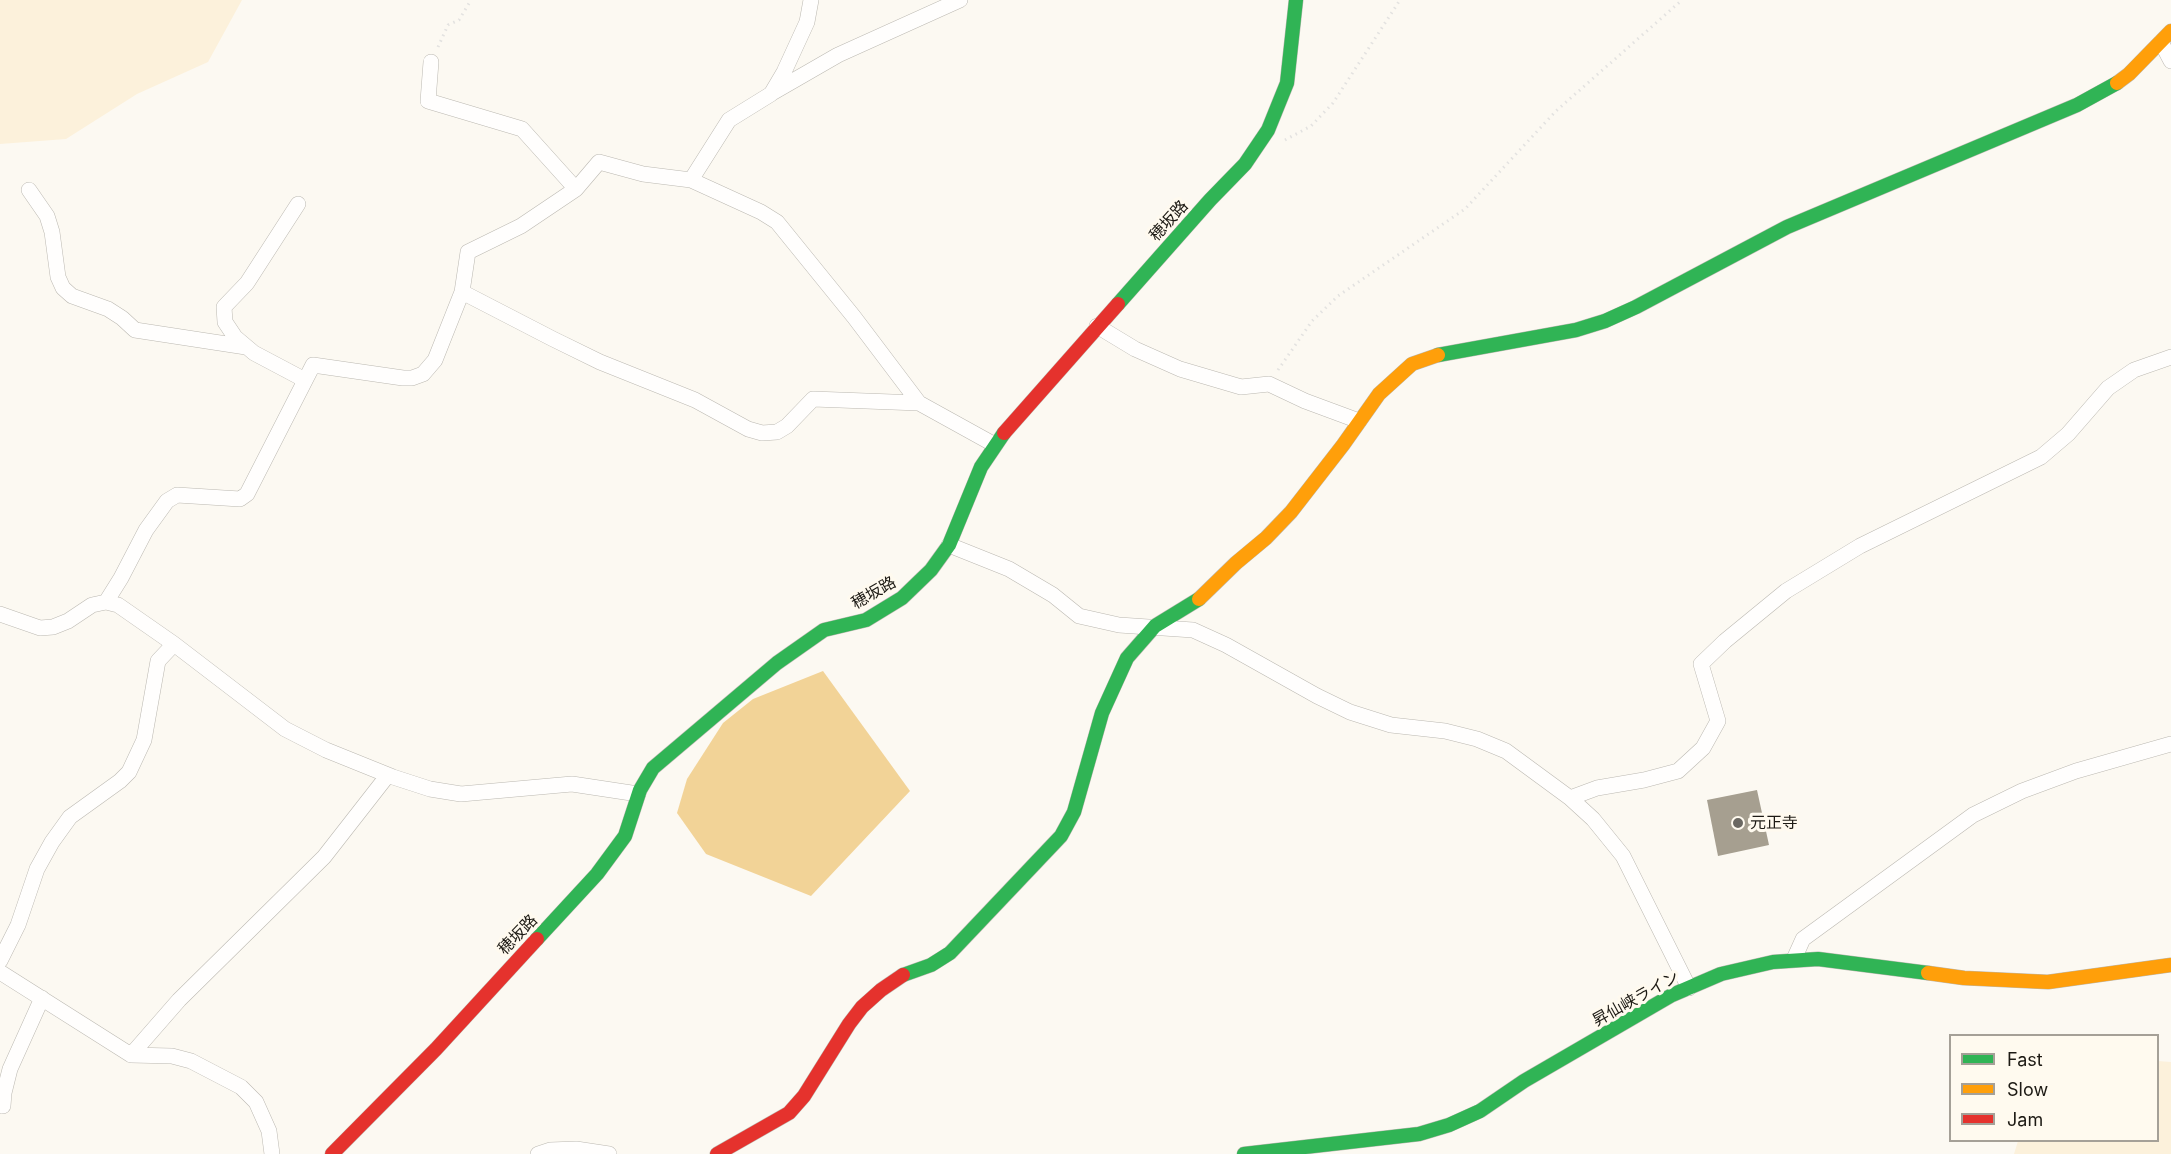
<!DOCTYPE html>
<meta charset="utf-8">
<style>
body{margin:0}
#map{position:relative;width:2171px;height:1154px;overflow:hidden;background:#fcf9f2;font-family:Inter,sans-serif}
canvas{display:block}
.legend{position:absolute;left:1949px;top:1034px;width:210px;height:108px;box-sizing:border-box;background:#fffaef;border:2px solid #a5a097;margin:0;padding:8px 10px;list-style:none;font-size:18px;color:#1d1a14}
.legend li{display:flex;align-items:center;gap:12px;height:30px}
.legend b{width:30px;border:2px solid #a5a097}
</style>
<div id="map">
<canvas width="2171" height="1154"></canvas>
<ul class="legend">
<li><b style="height:8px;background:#30b455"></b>Fast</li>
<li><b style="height:8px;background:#ff9f0a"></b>Slow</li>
<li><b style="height:8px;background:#e5322d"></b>Jam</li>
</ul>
</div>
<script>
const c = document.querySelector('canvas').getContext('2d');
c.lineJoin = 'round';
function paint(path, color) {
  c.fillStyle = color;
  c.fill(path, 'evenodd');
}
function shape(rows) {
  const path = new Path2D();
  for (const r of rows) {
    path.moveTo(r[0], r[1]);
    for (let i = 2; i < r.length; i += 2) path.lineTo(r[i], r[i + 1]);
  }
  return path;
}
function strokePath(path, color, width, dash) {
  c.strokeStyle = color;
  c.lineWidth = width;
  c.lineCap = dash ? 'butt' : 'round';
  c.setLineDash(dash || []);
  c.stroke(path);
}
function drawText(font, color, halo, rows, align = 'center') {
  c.font = font + ' Inter,"Noto Sans JP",sans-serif';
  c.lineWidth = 6;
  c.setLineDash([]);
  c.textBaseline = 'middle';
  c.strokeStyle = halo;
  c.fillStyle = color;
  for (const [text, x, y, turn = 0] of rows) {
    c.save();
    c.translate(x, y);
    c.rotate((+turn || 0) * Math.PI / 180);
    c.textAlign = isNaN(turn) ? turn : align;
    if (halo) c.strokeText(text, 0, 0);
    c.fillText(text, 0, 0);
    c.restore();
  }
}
paint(shape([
 [0,0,242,0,208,62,137,94,66,139,0,144],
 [2158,1061,2171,1062,2171,1154,2014,1154,2018,1141,2158,1140]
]), '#fcf1db');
paint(shape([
 [823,671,910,791,811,896,706,854,677,813,687,779,723,723,753,699]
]), '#f2d397');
paint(shape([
 [1757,790,1769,845,1718,856,1707,800]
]), '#a69f90');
const street = shape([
 [2161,42,2171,61],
 [431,62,428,101,522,129,576,189],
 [772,93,838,55,960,0],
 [691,180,729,120,771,94,784,72,807,22,811,0],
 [29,190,47,216,52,232,58,277,63,288,72,296,108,309,122,318,135,330,246,347],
 [298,204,247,283,224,307,225,322,235,337,254,353,305,380],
 [462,292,553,339,600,362,695,400,748,429,762,433,777,432,787,426,813,399,919,403],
 [1097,326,1135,349,1180,369,1241,387,1269,384,1305,401,1359,421],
 [949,545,1009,569,1053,595,1079,616,1119,625,1193,630,1226,645,1317,696,1350,712,1391,725,1445,731,1477,739,1506,751,1570,798,1593,819,1623,856,1689,988],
 [106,602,121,578,146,530,167,501,177,495,240,499,247,494,313,365,403,378,412,378,423,374,435,360,462,292,468,252,521,226,576,189,599,162,643,174,691,180,761,212,777,222,854,317,919,403,995,445],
 [0,614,40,628,53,627,68,621,92,605,106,602,118,605,174,644,285,729,326,750,393,777,430,789,461,794,572,784,638,794],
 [1570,798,1597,788,1644,780,1678,771,1703,748,1718,721,1701,664,1725,641,1786,591,1860,546,2041,457,2068,434,2108,388,2134,370,2171,357],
 [1794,959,1803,939,1973,815,2022,791,2076,771,2171,744],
 [0,961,18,925,37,869,52,842,70,817,120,781,129,772,144,740,158,661,174,644],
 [0,972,131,1055,172,1056,191,1061,241,1087,256,1102,269,1131,272,1154],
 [131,1055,179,1000,324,857,388,775],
 [3,1106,4,1093,10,1069,42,998],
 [538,1154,550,1150,576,1149,609,1154]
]);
const fast = shape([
 [1118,304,1210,200,1245,164,1268,130,1287,83,1296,0],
 [1438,355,1576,330,1605,321,1636,307,1787,227,2077,105,2117,83],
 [537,939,597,874,625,836,640,790,653,768,777,663,824,630,866,620,902,598,931,570,949,545,981,467,1004,433],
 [903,975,931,965,950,953,1061,836,1074,812,1102,713,1127,658,1155,626,1199,599],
 [1244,1154,1419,1134,1449,1125,1480,1111,1524,1081,1672,995,1721,974,1773,962,1818,959,1928,973]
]);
const slow = shape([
 [2117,83,2129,74,2171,31],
 [1199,599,1236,563,1266,538,1291,512,1343,445,1379,394,1412,364,1438,355],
 [1928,973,1964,978,2048,982,2171,965]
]);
const jam = shape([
 [1004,433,1118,304],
 [332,1154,436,1049,537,939],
 [717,1154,789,1113,804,1096,849,1024,862,1007,881,990,903,975]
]);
strokePath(street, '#bbb8b1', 16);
strokePath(fast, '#bbb8b1', 15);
strokePath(slow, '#bbb8b1', 15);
strokePath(jam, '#bbb8b1', 15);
strokePath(shape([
 [438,47,448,25,459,20,471,0],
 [1285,140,1311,126,1333,103,1400,0],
 [1278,370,1312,321,1338,296,1465,209,1556,111,1682,0]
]), '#e3e2e0', 3, [1.5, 4.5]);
strokePath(street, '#fffefd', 15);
strokePath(fast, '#30b455', 14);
strokePath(slow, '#ff9f0a', 14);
strokePath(jam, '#e5322d', 14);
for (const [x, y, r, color] of [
 [1738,823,6,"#6b6862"]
]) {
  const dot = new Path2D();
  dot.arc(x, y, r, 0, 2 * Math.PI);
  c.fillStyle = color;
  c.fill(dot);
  strokePath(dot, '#fffaef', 2);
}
drawText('16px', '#1d1a14', '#fffaef', [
 ["穂坂路",1169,221,-48],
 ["穂坂路",874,593,-30],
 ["穂坂路",518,935,-46],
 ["昇仙峡ライン",1636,999,-29]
]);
drawText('16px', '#1d1a14', '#fffaef', [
 ["元正寺",1750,823]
], 'left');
</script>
